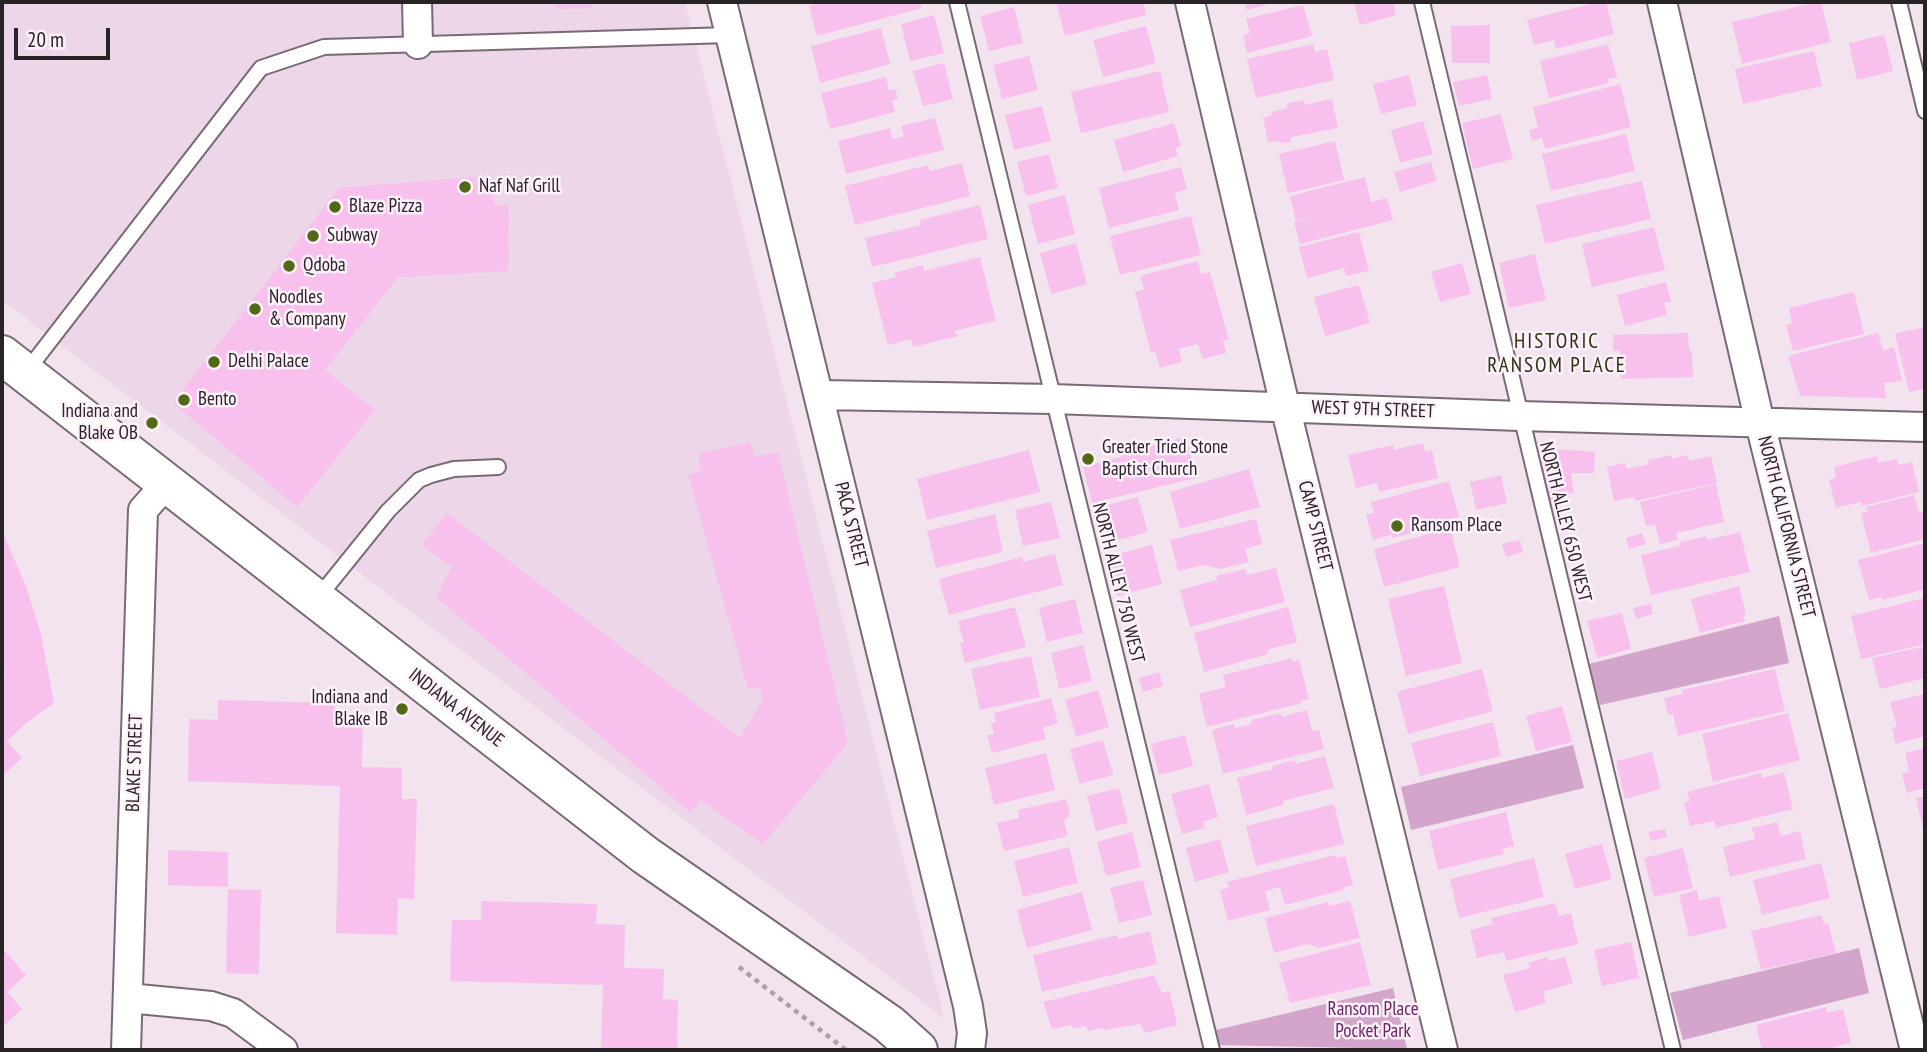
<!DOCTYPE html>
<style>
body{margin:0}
#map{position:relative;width:1927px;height:1052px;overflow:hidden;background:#f2e3ef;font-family:"PT Sans Narrow",sans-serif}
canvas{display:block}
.frame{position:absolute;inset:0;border:4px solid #282327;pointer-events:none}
.scale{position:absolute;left:14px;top:28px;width:96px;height:32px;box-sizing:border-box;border:4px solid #282327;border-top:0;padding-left:9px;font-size:21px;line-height:24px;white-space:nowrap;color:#282327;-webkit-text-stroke:5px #fef1fb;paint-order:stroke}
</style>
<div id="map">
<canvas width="1927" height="1052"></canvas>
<div class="frame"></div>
<div class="scale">20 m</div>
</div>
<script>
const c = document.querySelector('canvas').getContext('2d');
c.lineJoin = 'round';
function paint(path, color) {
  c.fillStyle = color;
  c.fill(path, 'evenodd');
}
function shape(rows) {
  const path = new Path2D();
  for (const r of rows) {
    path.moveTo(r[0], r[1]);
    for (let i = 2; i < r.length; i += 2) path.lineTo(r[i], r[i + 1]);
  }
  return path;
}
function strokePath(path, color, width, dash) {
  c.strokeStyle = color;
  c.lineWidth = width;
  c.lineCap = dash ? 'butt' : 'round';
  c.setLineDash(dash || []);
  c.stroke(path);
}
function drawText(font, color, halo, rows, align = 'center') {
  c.font = font + ' "PT Sans Narrow",sans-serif';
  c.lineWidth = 5;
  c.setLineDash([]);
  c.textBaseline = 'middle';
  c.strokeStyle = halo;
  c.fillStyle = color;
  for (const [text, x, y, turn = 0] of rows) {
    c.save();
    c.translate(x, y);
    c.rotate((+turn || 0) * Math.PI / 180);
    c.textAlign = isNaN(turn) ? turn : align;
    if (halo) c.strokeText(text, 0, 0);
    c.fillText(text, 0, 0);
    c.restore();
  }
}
paint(shape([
 [2,2,685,2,944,1018,2,300]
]), '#ecd6e8');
paint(shape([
 [1779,616,1789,663,1600,705,1589,664],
 [1573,745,1584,788,1411,830,1401,787],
 [1859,948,1869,993,1683,1040,1670,993],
 [1393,988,1407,1049,1215,1045,1212,1031]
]), '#d3a5ca');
paint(shape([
 [549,2,592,2,592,8,558,9],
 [824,2,920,2,922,8,817,36,809,6],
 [1056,2,1143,2,1146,15,1065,36],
 [1244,2,1272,2,1272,3,1247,10],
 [1354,2,1393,2,1396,15,1360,25],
 [1598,2,1606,2,1614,34,1556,49,1554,40,1534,45,1527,20],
 [1818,2,1821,2,1831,42,1742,64,1732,22],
 [1303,5,1312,36,1247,53,1243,35,1250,33,1246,19],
 [1014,7,1023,43,989,51,980,16],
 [934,15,944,53,910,61,901,24],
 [1490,25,1490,63,1452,63,1451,26],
 [1146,26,1156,63,1103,77,1093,40],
 [881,28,890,64,820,83,811,46],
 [1884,35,1893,71,1857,80,1849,43],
 [1313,44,1315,52,1327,49,1334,80,1256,98,1247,59],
 [1608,44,1617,77,1608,79,1609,83,1549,98,1540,61],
 [1814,51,1822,86,1743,104,1735,69],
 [1029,56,1038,90,1002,99,993,65],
 [944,63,953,99,923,106,913,71],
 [1160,71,1169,112,1081,133,1071,92],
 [1409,75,1417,105,1381,114,1373,84],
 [1487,75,1492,99,1459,106,1453,82],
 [886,77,889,90,895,89,898,99,892,100,895,112,830,129,821,93],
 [1620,84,1631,127,1545,149,1542,138,1532,141,1529,130,1538,128,1533,107],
 [1332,99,1338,128,1292,137,1290,142,1282,143,1276,141,1268,142,1263,118,1272,115,1271,112,1288,108,1286,104,1304,100,1305,105],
 [1042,106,1051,141,1014,150,1005,115],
 [1501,114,1513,159,1473,169,1462,123],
 [935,118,944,150,846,174,838,141,890,128,893,139,904,136,901,126],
 [1423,121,1433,154,1400,163,1391,130],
 [1174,123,1181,146,1175,148,1178,156,1123,172,1114,140],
 [1626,134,1635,171,1551,191,1542,154],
 [1335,141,1344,180,1288,193,1279,154],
 [1049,154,1058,188,1026,196,1017,162],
 [1431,162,1437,181,1400,192,1394,172],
 [962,163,970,196,855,225,845,186,928,165,930,171],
 [1181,167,1187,189,1175,193,1179,210,1109,228,1099,188],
 [489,176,494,205,509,206,508,271,398,277,325,370,375,410,297,507,173,403,339,188],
 [1365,177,1371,202,1387,198,1393,220,1300,244,1294,222,1337,211,1296,221,1290,196],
 [1642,181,1651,219,1545,244,1536,205],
 [1065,195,1075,234,1038,244,1028,205],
 [980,205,988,239,872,267,865,238,921,225,920,220],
 [1191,216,1201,255,1120,275,1110,236],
 [1654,227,1665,270,1592,287,1582,244],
 [1359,232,1369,271,1346,276,1344,268,1307,278,1299,247],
 [1076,243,1087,284,1051,294,1040,253],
 [1535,254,1546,300,1509,308,1499,263],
 [980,257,996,321,954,331,958,336,913,347,911,339,888,345,872,283,896,277,894,273,923,265,924,271],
 [1198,261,1201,274,1210,272,1229,340,1223,341,1226,353,1203,359,1198,344,1179,349,1182,362,1160,368,1155,352,1151,353,1135,292,1144,289,1140,276],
 [1462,263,1471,294,1440,302,1431,272],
 [1666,282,1671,302,1664,303,1667,315,1625,326,1617,295],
 [1359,285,1370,323,1325,336,1314,297],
 [1854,292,1864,334,1793,351,1786,325,1792,323,1789,308],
 [1925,327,1925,389,1909,392,1895,334],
 [1688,333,1689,351,1692,351,1693,377,1621,379,1620,350,1613,351,1613,335],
 [1878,333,1883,350,1894,347,1902,381,1884,383,1886,398,1800,396,1788,356],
 [1186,437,1196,478,1092,503,1083,467,1121,457,1120,453],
 [750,442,755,457,778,452,848,743,763,844,701,800,690,812,436,597,452,567,422,545,447,513,740,738,763,699,760,688,748,689,688,474,701,472,698,454],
 [1423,443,1425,452,1432,450,1438,478,1379,492,1377,483,1356,488,1348,455,1393,445,1394,450],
 [1541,448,1595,452,1594,473,1571,473,1574,493,1569,494,1570,503,1551,507,1540,471],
 [1029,450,1040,492,927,520,917,479],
 [1671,455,1672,459,1688,455,1689,461,1711,456,1717,483,1635,501,1634,497,1614,501,1607,467,1625,463,1627,469,1649,464,1648,460],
 [1877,456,1878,463,1897,459,1898,465,1912,462,1919,492,1862,506,1861,502,1836,508,1829,480,1836,478,1834,467],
 [1249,469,1260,507,1180,529,1170,492],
 [1501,475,1507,503,1476,510,1470,482],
 [1449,481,1459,517,1436,522,1438,526,1393,538,1392,535,1373,540,1366,515,1374,513,1371,502],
 [1716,484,1724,522,1676,533,1678,540,1660,544,1655,524,1646,526,1640,502],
 [1914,495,1919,513,1925,511,1925,539,1871,553,1861,513,1868,512,1866,507],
 [1138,497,1148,532,1110,542,1100,507],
 [1051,502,1060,538,1023,546,1015,510],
 [995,514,1003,552,936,568,927,531],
 [1256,519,1262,544,1245,549,1249,562,1220,569,1204,565,1178,571,1170,540],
 [1450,528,1460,567,1384,587,1374,549],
 [2,531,26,586,41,634,54,703,25,724,7,741,22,758,2,776,2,691,5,672,2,662],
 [1740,532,1750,572,1651,595,1641,555,1680,546,1680,542,1706,536,1707,540],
 [1642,533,1646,544,1629,549,1626,538],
 [1520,540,1523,552,1506,557,1502,544],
 [1925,543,1925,589,1883,600,1881,597,1869,600,1858,560],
 [1152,545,1162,584,1117,596,1107,557],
 [1055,554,1063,585,949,615,939,579,1022,557,1023,562],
 [1276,568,1285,602,1190,627,1180,590,1217,580,1216,576,1245,569,1247,575],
 [1444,586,1462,663,1406,676,1388,599],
 [1739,586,1746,615,1743,616,1745,621,1700,633,1691,599],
 [1925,598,1925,644,1861,659,1851,616],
 [1075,599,1083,633,1047,642,1039,608],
 [1651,604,1653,614,1636,619,1633,608],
 [1015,607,1026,647,965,663,960,643,964,643,958,621],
 [1288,607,1297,642,1269,649,1268,654,1204,672,1194,633],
 [1622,613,1631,649,1597,658,1587,621],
 [1083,645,1092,681,1059,689,1051,653],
 [1922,647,1925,663,1925,678,1880,689,1872,658],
 [1031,656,1040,697,980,710,971,669],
 [1292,658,1293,662,1299,660,1309,699,1301,701,1302,703,1207,727,1199,694,1226,687,1223,675],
 [1482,669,1493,711,1408,734,1397,692],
 [1775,669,1785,711,1678,736,1673,714,1668,715,1664,698,1683,694,1682,690],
 [1159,672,1163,686,1143,692,1139,678],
 [1098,690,1109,727,1076,737,1065,700],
 [1925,694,1925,736,1896,744,1892,728,1897,727,1890,702],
 [1051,698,1058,723,1043,728,1046,739,992,753,987,735,994,734,991,723,996,722,994,713],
 [218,700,335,703,334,724,363,724,362,767,402,768,402,799,417,799,414,899,398,898,397,935,336,933,340,786,188,781,189,719,218,720],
 [1562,706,1572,742,1536,751,1526,716],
 [1307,710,1312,731,1319,730,1324,749,1223,774,1212,730,1234,724,1235,728,1252,724,1251,720,1281,713,1282,717],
 [1788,713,1800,760,1713,782,1702,734],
 [1493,722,1501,756,1420,776,1411,743],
 [1185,735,1193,766,1159,775,1151,744],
 [1103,740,1113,775,1080,784,1070,749],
 [1925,748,1925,788,1907,793,1902,774,1909,772,1905,753],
 [1652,752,1661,789,1625,799,1616,761],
 [1046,753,1055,790,994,805,985,768],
 [1325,756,1334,788,1283,801,1283,805,1246,815,1237,778,1273,769,1272,766,1295,760,1296,764],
 [1784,772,1793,809,1716,828,1714,821,1690,826,1684,802,1690,801,1687,792,1761,773,1762,778],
 [1209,784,1218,817,1203,822,1205,828,1182,834,1171,794],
 [1119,788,1128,823,1096,831,1087,796],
 [1925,796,1925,833,1924,833,1916,798],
 [1066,799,1070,814,1064,821,1068,836,1004,851,997,823,1019,818,1018,810],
 [1334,804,1344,844,1256,866,1246,826],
 [1506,812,1514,846,1503,849,1504,854,1438,870,1429,831],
 [1777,822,1781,836,1800,831,1806,859,1730,877,1723,847,1755,839,1752,828],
 [1665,829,1667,837,1651,841,1648,832],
 [1132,832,1141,867,1106,876,1097,842],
 [1220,839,1229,872,1195,882,1186,848],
 [1602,844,1612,879,1575,889,1565,854],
 [1069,847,1078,883,1023,897,1014,861],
 [1683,848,1693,888,1654,897,1644,858],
 [168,850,228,852,228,887,168,885],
 [1335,855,1337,858,1345,856,1353,885,1343,888,1343,890,1285,905,1280,887,1265,891,1270,910,1228,921,1220,890,1229,888,1227,882],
 [1534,858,1544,897,1459,918,1450,879],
 [1821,863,1830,898,1762,915,1753,880],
 [1143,880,1152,915,1119,923,1110,888],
 [228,889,261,890,259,974,226,973],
 [1697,890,1699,901,1719,896,1727,928,1689,937,1679,895],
 [1082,892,1092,930,1027,948,1017,910],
 [481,901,597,904,596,924,625,925,624,968,664,969,663,999,678,1000,677,1050,601,1050,603,985,450,981,452,920,481,920],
 [1350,901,1360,938,1319,948,1308,944,1274,953,1265,918,1328,902,1329,906],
 [1555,903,1559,916,1571,913,1578,944,1506,961,1504,952,1477,958,1470,930,1493,924,1491,918],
 [1821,915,1824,924,1828,923,1836,953,1761,970,1751,931],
 [1150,931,1157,964,1042,992,1033,955,1117,935,1118,939],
 [1360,942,1371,985,1290,1003,1279,963],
 [1631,942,1639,978,1602,986,1594,950],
 [2,948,26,975,7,992,22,1009,2,1027],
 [1548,957,1549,961,1565,957,1573,983,1543,992,1546,1003,1515,1012,1503,975,1530,968,1528,963],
 [1154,975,1162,993,1170,991,1177,1025,1145,1033,1140,1024,1104,1030,1099,1028,1088,1031,1086,1026,1073,1029,1072,1025,1052,1029,1043,1002],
 [1826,1007,1827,1013,1843,1009,1851,1043,1823,1050,1787,1050,1786,1047,1772,1050,1762,1050,1756,1025]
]), '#f7c0ed');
const service = shape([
 [957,2,1212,1050],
 [1422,2,1673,1050],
 [1899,2,1925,111],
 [26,372,261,68,324,47,730,35],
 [317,599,388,511,419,480,431,475,454,469,498,467]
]);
const minor = shape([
 [417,2,418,44],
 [722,2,968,1006,972,1033,970,1050],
 [1190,2,1285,406,1443,1050],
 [1662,2,1760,423,1915,1050],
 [820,395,1053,399,1520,416,1925,427],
 [128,998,211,1006,233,1013,283,1050],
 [126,1050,143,510,166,484]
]);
const secondary = shape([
 [2,355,645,855,889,1024,918,1050]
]);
strokePath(service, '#786a75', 18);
strokePath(minor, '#786a75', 32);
strokePath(secondary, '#786a75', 42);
strokePath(shape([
 [739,967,846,1050]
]), '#aba0a9', 4.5, [5, 5]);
strokePath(service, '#fff', 14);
strokePath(minor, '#fff', 28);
strokePath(secondary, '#fff', 38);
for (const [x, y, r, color] of [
 [465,187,7,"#516816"],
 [335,207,7,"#516816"],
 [313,236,7,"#516816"],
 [289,266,7,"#516816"],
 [255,309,7,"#516816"],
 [214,362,7,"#516816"],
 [184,400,7,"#516816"],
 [152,423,7,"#516816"],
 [1088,459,7,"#516816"],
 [1397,526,7,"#516816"],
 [402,709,7,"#516816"]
]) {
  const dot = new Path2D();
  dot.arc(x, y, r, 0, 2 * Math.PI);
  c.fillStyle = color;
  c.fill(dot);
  strokePath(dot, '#fef1fb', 2.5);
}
drawText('19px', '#282327', '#fef1fb', [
 ["Naf Naf Grill",479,187],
 ["Blaze Pizza",349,207],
 ["Subway",327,236],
 ["Qdoba",303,266],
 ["Noodles",269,298],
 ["& Company",269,320],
 ["Delhi Palace",228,362],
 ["Bento",198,400],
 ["Indiana and",138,412,"right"],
 ["Blake OB",138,434,"right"],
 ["Greater Tried Stone",1102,448],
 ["Baptist Church",1102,470],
 ["Ransom Place",1411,526],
 ["Indiana and",388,698,"right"],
 ["Blake IB",388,720,"right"]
], 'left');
drawText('19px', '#282327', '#fef1fb', [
 ["WEST 9TH STREET",1373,410,2],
 ["NORTH ALLEY 650 WEST",1565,522,76],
 ["PACA STREET",851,525,76],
 ["CAMP STREET",1315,526,76],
 ["NORTH CALIFORNIA STREET",1786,527,76],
 ["NORTH ALLEY 750 WEST",1118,583,76],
 ["INDIANA AVENUE",456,708,38],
 ["BLAKE STREET",135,763,-88]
]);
drawText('19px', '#6d2165', '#fef1fb', [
 ["Ransom Place",1373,1010],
 ["Pocket Park",1373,1032]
]);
c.letterSpacing = '2px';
drawText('21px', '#29340f', '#fef1fb', [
 ["HISTORIC",1557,342],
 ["RANSOM PLACE",1557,366]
]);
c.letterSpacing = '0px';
</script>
